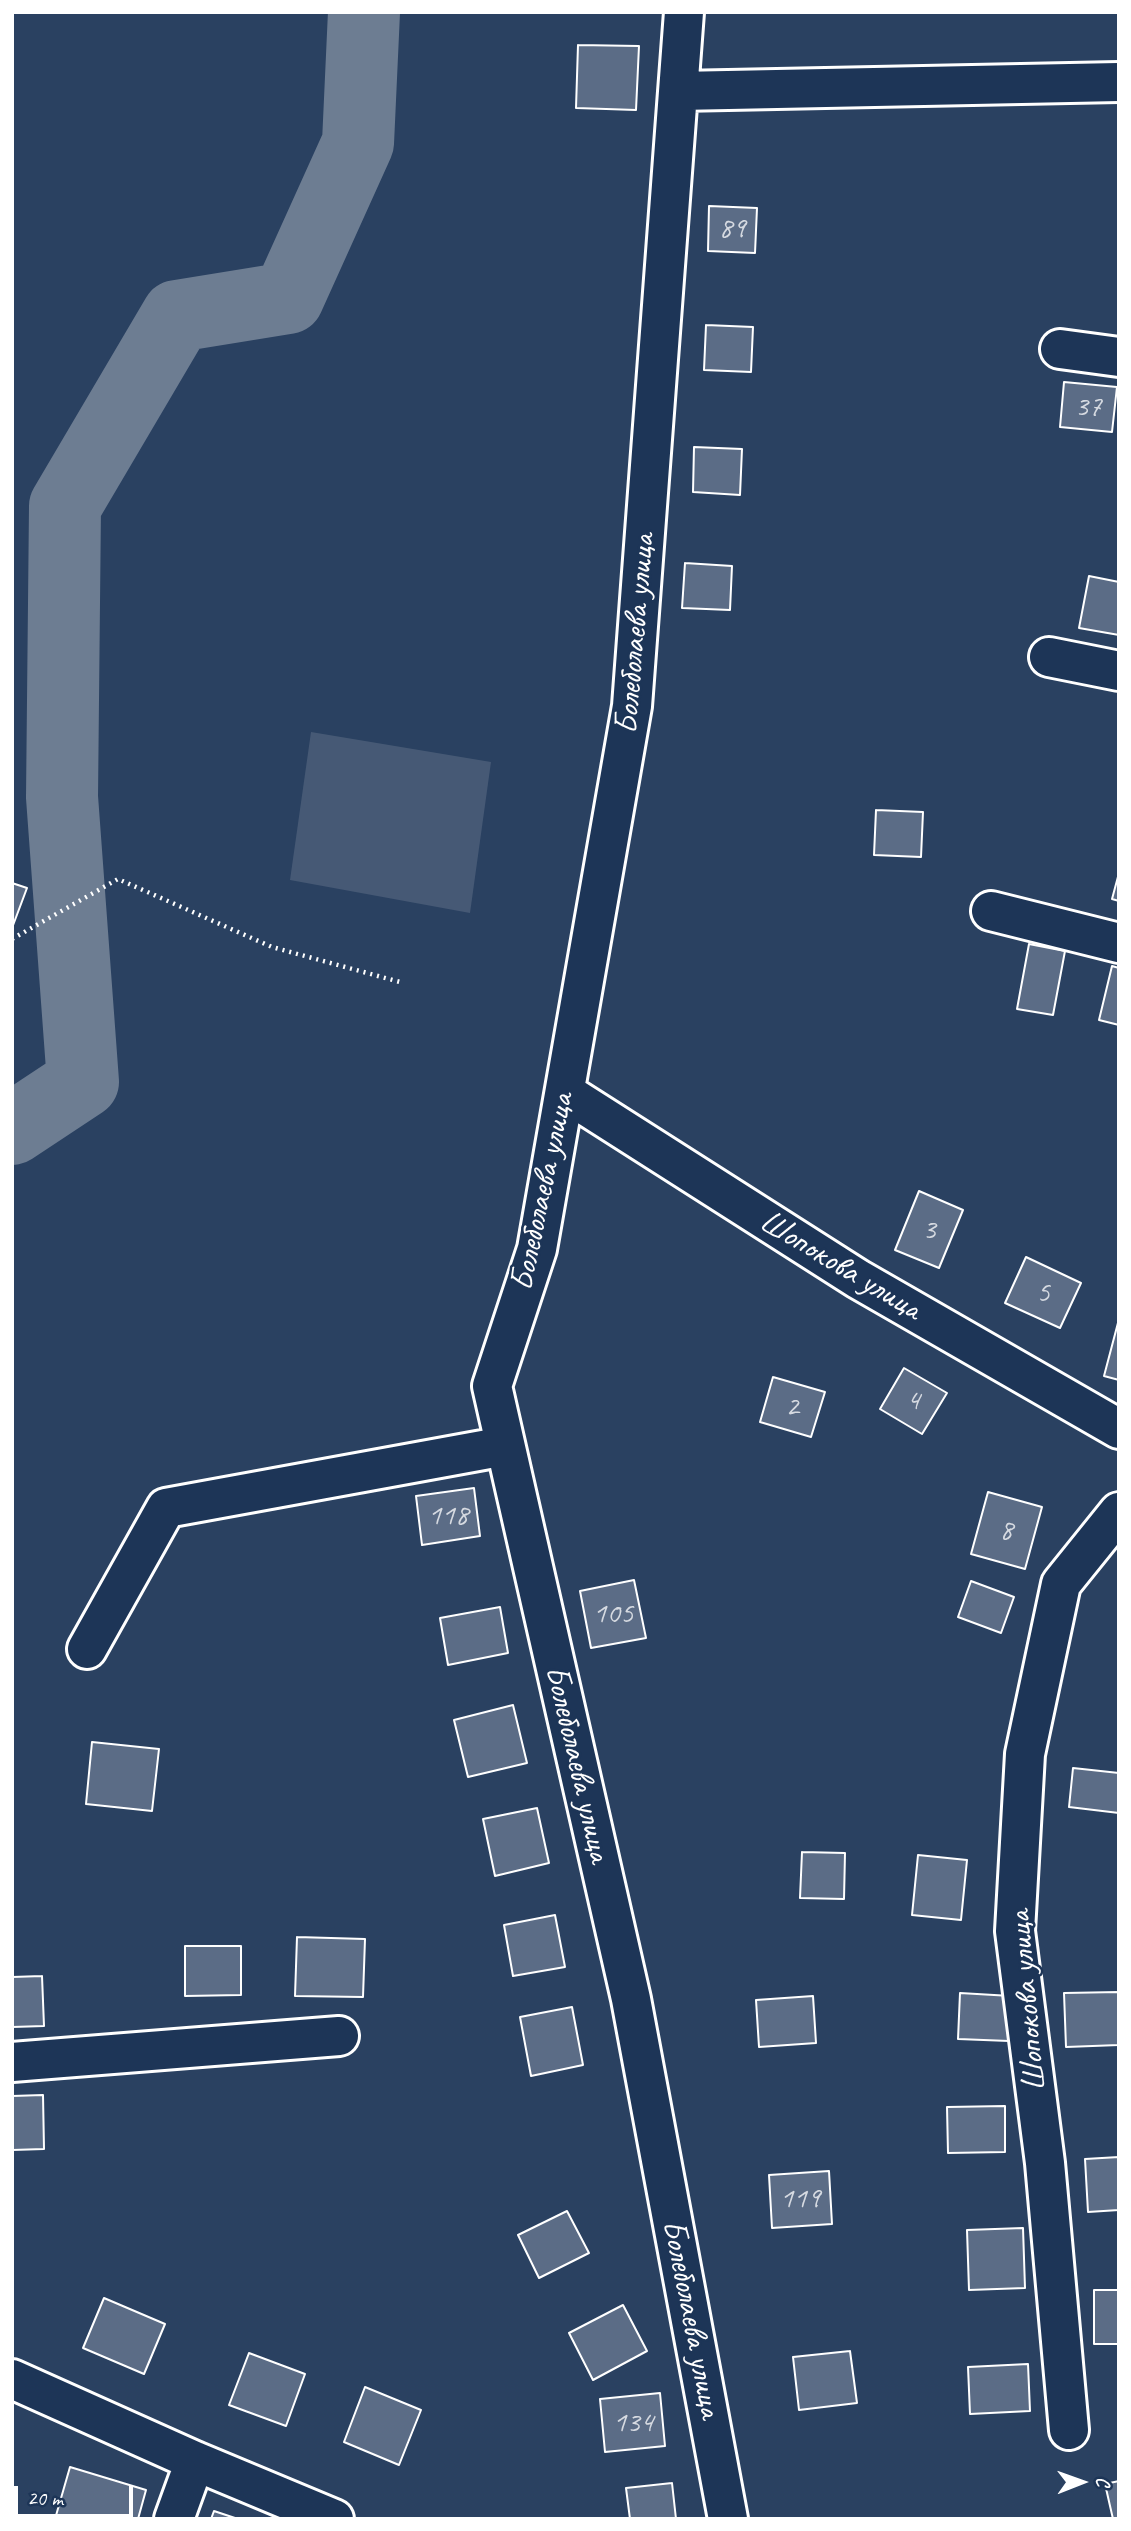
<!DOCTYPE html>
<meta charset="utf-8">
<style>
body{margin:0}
#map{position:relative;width:1131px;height:2531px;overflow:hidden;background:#2a4161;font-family:Caveat,sans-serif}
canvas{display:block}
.frame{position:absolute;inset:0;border:14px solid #fff;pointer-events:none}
.north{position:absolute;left:1047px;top:2447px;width:70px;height:70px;-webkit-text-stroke:5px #1d3557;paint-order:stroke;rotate:89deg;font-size:19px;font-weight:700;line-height:28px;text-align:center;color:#fff}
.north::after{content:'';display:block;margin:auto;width:24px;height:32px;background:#fff;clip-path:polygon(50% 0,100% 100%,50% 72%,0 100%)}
.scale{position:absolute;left:14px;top:2486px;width:119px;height:32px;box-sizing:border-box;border:4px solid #fff;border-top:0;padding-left:9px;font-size:21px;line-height:24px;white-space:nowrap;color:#fff;-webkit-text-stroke:5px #1d3557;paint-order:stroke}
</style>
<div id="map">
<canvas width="1131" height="2531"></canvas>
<div class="frame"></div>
<div class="north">С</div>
<div class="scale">20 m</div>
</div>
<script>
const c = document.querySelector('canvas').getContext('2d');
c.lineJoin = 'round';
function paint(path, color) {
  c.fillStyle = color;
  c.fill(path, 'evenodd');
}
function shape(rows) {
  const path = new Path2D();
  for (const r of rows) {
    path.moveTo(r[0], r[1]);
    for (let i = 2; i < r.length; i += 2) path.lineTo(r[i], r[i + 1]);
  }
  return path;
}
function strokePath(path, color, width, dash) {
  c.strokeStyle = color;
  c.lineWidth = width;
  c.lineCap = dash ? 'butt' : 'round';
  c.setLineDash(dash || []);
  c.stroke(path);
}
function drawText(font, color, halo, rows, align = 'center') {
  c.font = font + ' Caveat,sans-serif';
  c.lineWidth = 5;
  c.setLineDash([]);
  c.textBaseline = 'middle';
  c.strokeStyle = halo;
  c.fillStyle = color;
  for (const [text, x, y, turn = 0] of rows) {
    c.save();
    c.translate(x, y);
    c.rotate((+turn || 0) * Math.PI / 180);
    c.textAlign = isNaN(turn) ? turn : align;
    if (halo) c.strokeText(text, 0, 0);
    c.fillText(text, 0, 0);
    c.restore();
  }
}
paint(shape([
 [311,732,491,762,470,913,290,880]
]), '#465975');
strokePath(shape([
 [12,1129,83,1082,62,797,65,506,177,316,288,298,358,143,364,12]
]), '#6d7d92', 72);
const building = shape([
 [578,45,639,46,636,110,576,108,578,45],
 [709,206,757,208,755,253,708,251,709,206],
 [706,325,753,327,751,372,704,370,706,325],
 [1064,382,1117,387,1112,432,1060,427,1064,382],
 [694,447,742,449,740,495,693,492,694,447],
 [685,563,732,566,730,610,682,608,685,563],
 [1089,576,1119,582,1119,635,1079,628,1089,576],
 [876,810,923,812,921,857,874,855,876,810],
 [1119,873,1119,901,1112,899,1119,873],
 [12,883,27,888,12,928,12,883],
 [1029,944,1065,951,1053,1015,1017,1009,1029,944],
 [1112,966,1119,968,1119,1025,1099,1020,1112,966],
 [919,1191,963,1210,939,1268,895,1250,919,1191],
 [1026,1257,1081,1283,1060,1328,1005,1303,1026,1257],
 [1119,1319,1119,1380,1104,1376,1119,1319],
 [904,1368,947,1393,922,1434,880,1409,904,1368],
 [773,1377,825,1392,811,1437,760,1422,773,1377],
 [474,1488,480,1536,422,1545,416,1496,474,1488],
 [988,1492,1042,1507,1025,1569,971,1554,988,1492],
 [634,1580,646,1638,591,1648,580,1591,634,1580],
 [971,1581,1014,1597,1001,1633,958,1617,971,1581],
 [500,1607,508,1653,448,1665,440,1618,500,1607],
 [513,1705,527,1763,468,1777,454,1720,513,1705],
 [92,1742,159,1749,152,1811,86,1804,92,1742],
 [1073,1768,1119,1773,1119,1813,1069,1807,1073,1768],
 [537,1808,549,1863,495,1876,483,1819,537,1808],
 [802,1852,845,1853,844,1899,800,1898,802,1852],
 [918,1855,967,1860,961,1920,912,1915,918,1855],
 [555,1915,565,1967,513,1976,504,1925,555,1915],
 [297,1937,365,1939,363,1997,295,1996,297,1937],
 [185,1946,241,1946,241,1995,185,1996,185,1946],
 [42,1976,44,2026,12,2027,12,1977,42,1976],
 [1119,1992,1119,2045,1066,2047,1064,1993,1119,1992],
 [960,1993,1011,1996,1009,2041,958,2039,960,1993],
 [813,1996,816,2043,759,2047,756,2000,813,1996],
 [572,2007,583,2065,531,2076,520,2017,572,2007],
 [43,2095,44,2149,12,2150,12,2096,43,2095],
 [1005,2106,1005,2152,948,2153,947,2107,1005,2106],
 [1119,2157,1119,2210,1088,2212,1085,2159,1119,2157],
 [829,2171,832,2224,772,2228,769,2175,829,2171],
 [567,2211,589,2253,539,2278,518,2235,567,2211],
 [1023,2228,1025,2288,969,2290,967,2230,1023,2228],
 [1094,2290,1119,2290,1119,2344,1094,2344,1094,2290],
 [104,2298,165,2324,144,2374,83,2348,104,2298],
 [623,2305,647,2351,593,2380,569,2333,623,2305],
 [850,2351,857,2403,799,2410,793,2357,850,2351],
 [249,2353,305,2374,286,2426,229,2405,249,2353],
 [1028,2364,1030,2411,970,2414,968,2367,1028,2364],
 [365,2387,421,2410,399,2465,344,2442,365,2387],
 [660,2393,665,2446,605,2452,600,2399,660,2393],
 [70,2467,146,2490,138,2519,55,2519,70,2467],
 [1119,2481,1119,2519,1113,2519,1105,2484,1119,2481],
 [672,2483,676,2519,630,2519,626,2488,672,2483],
 [214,2511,238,2519,211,2519,214,2511]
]);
paint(building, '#5b6c86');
strokePath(building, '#fff', 2);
const minor = shape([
 [684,12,632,706,537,1249,492,1386,631,1999,728,2519],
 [679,91,1119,82],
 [1060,349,1119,357],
 [1049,657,1119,671],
 [991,911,1119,943],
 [566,1093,858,1279,1119,1429],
 [87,1649,166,1508,505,1446],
 [12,2062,339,2036],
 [12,2379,195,2461,334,2519],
 [1069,2430,1045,2163,1015,1931,1025,1754,1061,1584,1119,1512],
 [174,2519,195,2461]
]);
strokePath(minor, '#fff', 44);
strokePath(shape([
 [12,939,118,879,272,947,400,982]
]), '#fff', 4.5, [2, 5]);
strokePath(minor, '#1d3557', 38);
drawText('30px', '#d6dae1', null, [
 ["89",732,229],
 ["37",1088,407],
 ["3",929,1230],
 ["5",1043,1293],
 ["4",913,1401],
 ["2",792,1407],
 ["118",448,1516],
 ["8",1006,1531],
 ["105",613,1614],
 ["119",800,2199],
 ["134",633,2423]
]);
drawText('33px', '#fff', '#1d3557', [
 ["Болеболаева улица",636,634,-85],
 ["Болеболаева улица",543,1192,-78],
 ["Шопокова улица",840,1266,31],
 ["Болеболаева улица",577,1764,77],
 ["Шопокова улица",1028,2001,-95],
 ["Болеболаева улица",691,2319,79]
]);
</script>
